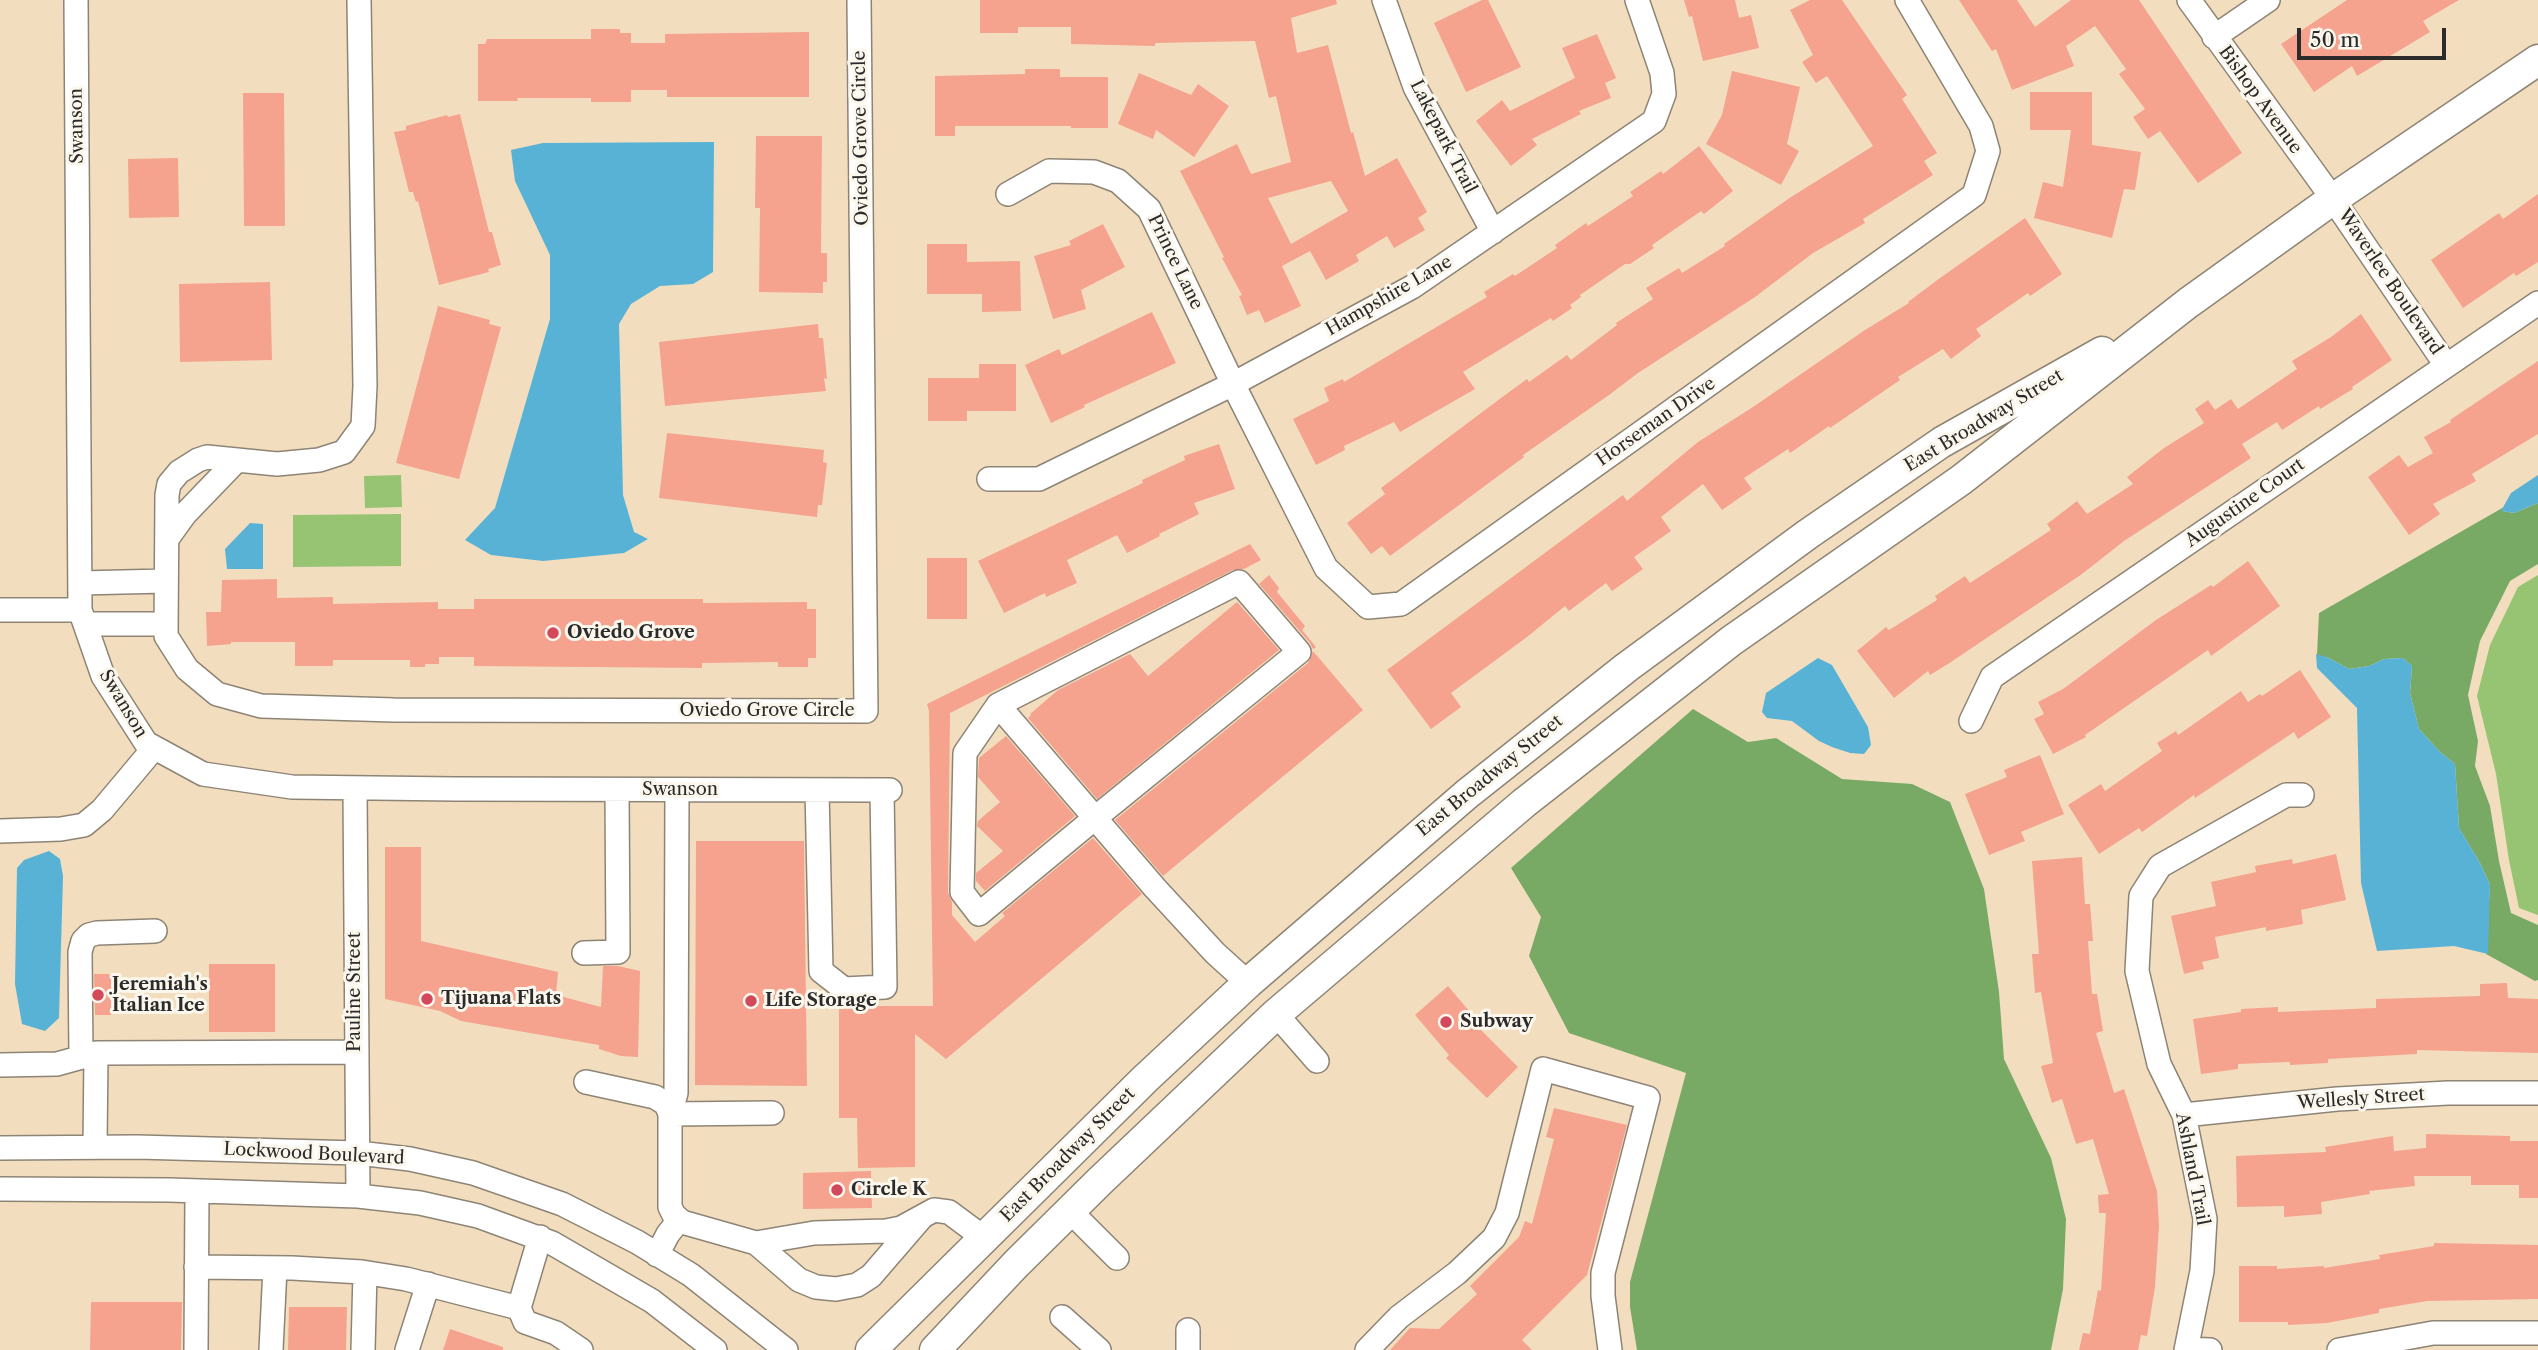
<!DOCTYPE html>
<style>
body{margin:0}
#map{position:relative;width:2538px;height:1350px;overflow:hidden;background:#f2debf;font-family:"Libre Caslon Text",serif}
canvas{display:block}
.scale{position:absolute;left:2297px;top:28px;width:149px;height:32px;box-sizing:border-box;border:4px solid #2b2b2b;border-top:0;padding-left:9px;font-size:21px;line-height:24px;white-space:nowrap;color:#2b2b2b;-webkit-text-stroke:5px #fbf7ec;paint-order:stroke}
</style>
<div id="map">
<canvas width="2538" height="1350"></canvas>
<div class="scale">50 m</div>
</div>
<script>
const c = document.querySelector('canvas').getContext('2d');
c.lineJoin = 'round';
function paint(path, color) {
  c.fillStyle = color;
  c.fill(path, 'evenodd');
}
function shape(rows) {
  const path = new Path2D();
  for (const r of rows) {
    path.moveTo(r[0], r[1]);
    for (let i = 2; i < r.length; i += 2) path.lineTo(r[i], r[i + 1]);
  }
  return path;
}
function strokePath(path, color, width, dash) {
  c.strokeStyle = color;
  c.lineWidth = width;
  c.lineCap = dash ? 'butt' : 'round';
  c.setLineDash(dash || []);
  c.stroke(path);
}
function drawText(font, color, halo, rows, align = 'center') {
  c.font = font + ' "Libre Caslon Text",serif';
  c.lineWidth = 6;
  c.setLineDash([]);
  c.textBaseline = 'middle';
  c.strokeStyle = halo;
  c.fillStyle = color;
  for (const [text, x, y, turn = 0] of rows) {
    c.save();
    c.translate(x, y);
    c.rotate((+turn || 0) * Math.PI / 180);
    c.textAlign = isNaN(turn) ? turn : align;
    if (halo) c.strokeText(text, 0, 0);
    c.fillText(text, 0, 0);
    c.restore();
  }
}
paint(shape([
 [401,475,402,507,365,508,364,476],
 [401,514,401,566,293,567,293,515],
 [2538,575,2538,915,2519,908,2509,860,2496,774,2477,696,2490,645,2518,587]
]), '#96c473');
paint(shape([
 [2538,503,2538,564,2510,581,2480,641,2468,695,2478,741,2475,766,2490,806,2499,861,2511,913,2538,925,2538,980,2535,981,2486,954,2490,885,2480,863,2459,828,2455,764,2440,752,2419,729,2410,693,2412,666,2403,658,2384,659,2369,666,2349,669,2329,658,2317,655,2319,613,2504,507,2502,511,2514,513],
 [1693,709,1748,742,1776,738,1842,779,1912,784,1950,802,1984,889,1999,992,2004,1059,2051,1158,2066,1219,2063,1289,2051,1350,1637,1350,1630,1307,1630,1282,1686,1073,1569,1033,1529,956,1541,917,1511,868]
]), '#78aa65');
paint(shape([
 [714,142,713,272,693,284,660,286,631,304,619,324,623,495,634,532,648,539,624,553,543,561,491,555,465,540,495,508,550,319,550,255,515,181,511,150,543,143],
 [2538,475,2538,503,2514,513,2501,511,2511,493],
 [250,523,263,524,263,569,227,569,225,549],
 [2316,654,2329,658,2349,669,2369,666,2384,659,2403,658,2412,666,2410,693,2419,729,2440,752,2455,764,2459,828,2480,863,2490,885,2488,954,2454,946,2377,951,2361,883,2357,708,2317,668],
 [1818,658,1832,665,1868,727,1871,745,1864,754,1850,753,1832,747,1819,741,1792,721,1767,718,1762,712,1766,693],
 [49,851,60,859,63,876,59,1018,45,1031,22,1024,15,984,17,868,24,860]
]), '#57b2d5');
paint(shape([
 [980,0,1336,0,1337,4,1291,18,1297,53,1328,45,1351,133,1353,132,1365,176,1397,158,1427,212,1418,218,1425,230,1394,248,1387,236,1356,255,1359,261,1326,280,1310,251,1282,266,1301,306,1265,323,1259,310,1247,315,1239,296,1242,295,1222,258,1224,257,1180,171,1237,144,1251,174,1291,162,1276,96,1269,98,1255,41,1155,43,1155,46,1071,44,1071,27,1018,27,1018,33,980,33],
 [1331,181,1348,211,1291,244,1268,198],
 [1482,0,1488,0,1521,67,1466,92,1434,23],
 [1684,0,1735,0,1739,18,1751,15,1759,48,1703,61,1692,16,1689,17],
 [1810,0,1842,0,1907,95,1902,99,1937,153,1924,161,1933,175,1863,219,1865,223,1813,253,1755,297,1638,373,1609,395,1523,455,1524,457,1390,556,1382,546,1371,554,1347,523,1385,494,1381,488,1501,398,1527,379,1529,382,1567,355,1571,360,1617,325,1616,323,1653,299,1646,288,1679,268,1682,273,1725,246,1724,244,1791,197,1873,146,1827,76,1816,83,1802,62,1813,55,1790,10],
 [1959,0,2017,0,2035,27,2071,0,2139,0,2242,153,2198,183,2160,131,2148,139,2133,117,2145,109,2119,74,2126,69,2095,26,2066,46,2074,66,2012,90,1996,49,1992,51],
 [2347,0,2459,0,2423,21,2430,32,2357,76,2352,66,2314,92,2281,44],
 [591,29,620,29,620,33,631,33,631,43,665,43,665,34,809,32,809,97,667,97,667,90,631,90,631,102,591,102,591,98,517,98,518,101,478,101,478,44,485,44,487,39,591,39],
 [1597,34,1616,78,1605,83,1611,98,1579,111,1581,114,1532,139,1537,145,1511,166,1476,121,1502,100,1510,111,1575,78,1562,48],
 [1025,69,1060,69,1060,77,1108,77,1108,128,1071,128,1071,126,955,126,955,136,935,136,935,76,1025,74],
 [1732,71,1800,87,1787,144,1799,151,1781,185,1706,144,1722,115],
 [1139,73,1191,95,1198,84,1229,106,1194,157,1156,130,1153,139,1118,124],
 [2030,92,2092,92,2092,145,2141,152,2135,190,2124,189,2112,238,2034,218,2043,182,2063,187,2071,130,2030,130],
 [243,93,284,93,285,226,244,226],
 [460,114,489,232,492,232,501,265,488,269,489,272,439,285,418,201,416,202,413,192,409,192,394,132,406,130,406,126,447,115,448,117],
 [756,136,822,136,821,253,827,253,827,282,823,282,823,293,759,292,760,208,755,208],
 [1699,146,1733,191,1704,214,1701,211,1652,245,1654,248,1630,264,1625,264,1580,295,1581,297,1570,305,1572,308,1553,321,1551,318,1463,372,1475,389,1400,432,1394,422,1344,446,1345,450,1316,465,1293,419,1329,401,1324,388,1343,379,1344,382,1487,297,1484,292,1513,274,1515,276,1557,248,1555,245,1586,223,1588,226,1633,196,1630,192,1661,171,1663,174],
 [178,158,179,217,129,218,128,159],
 [2538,194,2538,262,2516,276,2514,273,2463,308,2431,260,2499,213,2503,219],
 [2025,218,2062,274,2030,296,2028,293,1976,329,1981,336,1951,359,1943,349,1898,377,1900,380,1830,428,1829,426,1790,453,1788,449,1744,478,1752,489,1722,510,1703,484,1661,517,1671,531,1634,557,1643,569,1612,591,1606,583,1569,611,1565,606,1527,637,1451,693,1461,707,1431,729,1387,670,1623,495,1627,501,1698,442,1753,407,1865,330,1909,303,1908,302,1940,278],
 [1103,224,1125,267,1081,290,1086,309,1053,319,1034,256,1071,245,1069,241],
 [927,244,967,244,967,262,1020,261,1021,311,982,312,982,294,927,294],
 [270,282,272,360,180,362,179,284],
 [438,306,490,320,489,324,501,327,459,479,396,463],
 [1152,312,1176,363,1084,405,1085,407,1051,423,1025,365,1059,349,1062,355],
 [2361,314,2392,360,2352,387,2353,389,2320,409,2319,406,2282,430,2277,422,2242,444,2251,458,2124,541,2082,574,1948,664,1930,675,1928,671,1894,698,1857,651,1886,627,1889,630,1937,600,1935,596,1965,576,1970,583,2051,530,2047,524,2077,501,2087,514,2133,484,2127,477,2164,448,2204,423,2195,409,2208,400,2215,410,2231,399,2238,409,2297,369,2292,361,2331,337],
 [818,324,819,338,823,338,827,379,824,378,826,391,665,406,659,342],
 [2538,361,2538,434,2472,474,2476,481,2433,504,2440,514,2409,535,2368,477,2399,455,2408,467,2433,453,2424,437,2451,422,2450,420],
 [979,364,1016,364,1016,411,967,411,967,421,928,421,928,378,979,378],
 [667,433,824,450,823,462,827,463,822,505,818,505,817,517,659,498],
 [1219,444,1235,489,1194,503,1199,514,1159,534,1160,536,1127,553,1117,535,1067,560,1077,583,1046,597,1045,593,1004,613,978,561,1143,483,1142,480,1185,460,1184,456],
 [1250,544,1261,560,1244,569,1233,570,950,713,948,892,952,902,952,915,975,942,1005,916,1002,913,1093,838,1142,894,946,1059,915,1034,915,1167,858,1168,857,1118,839,1118,839,1006,933,1006,929,711,927,704],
 [927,558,967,558,967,619,927,619],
 [2248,561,2280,606,2211,656,2208,650,2085,735,2086,737,2053,754,2034,719,2044,714,2038,702,2063,689,2156,620,2211,585,2213,587],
 [1269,575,1279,588,1277,592,1305,626,1302,630,1316,647,1313,649,1310,643,1259,584],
 [277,579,277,598,333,597,333,604,438,602,438,609,474,609,474,599,703,599,703,603,807,602,807,609,816,609,816,658,808,658,808,667,778,667,778,662,702,663,702,668,474,666,474,657,439,657,439,664,425,664,425,667,410,667,410,660,333,660,333,666,295,666,295,642,231,642,231,644,207,646,206,612,221,612,222,580],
 [1237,602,1279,650,1097,799,1028,718,1031,715,1030,714,1058,690,1130,654,1148,676],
 [1313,651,1363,710,1163,876,1115,820,1308,663],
 [2300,670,2331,717,2298,739,2294,732,2195,798,2194,795,2142,832,2139,828,2099,854,2068,805,2101,784,2105,791,2162,751,2157,743,2176,731,2178,735,2241,691,2248,702,2260,694,2262,696],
 [1006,736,1075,816,985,891,976,881,976,873,1003,851,977,826,978,821,1000,802,978,777,979,758],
 [2040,755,2064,814,2021,832,2025,841,1989,855,1965,794,2007,777,2004,770],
 [696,841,804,841,807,1086,695,1085],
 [385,847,421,847,421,941,558,972,556,995,601,1007,603,966,618,966,640,971,638,1057,621,1056,599,1049,599,1045,461,1021,440,1011,385,999],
 [2336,854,2346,900,2301,910,2303,924,2266,931,2266,927,2215,937,2219,958,2202,962,2204,969,2184,974,2171,916,2216,906,2211,882,2256,872,2255,866,2292,859,2293,864],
 [2082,857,2085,904,2090,904,2093,941,2088,941,2092,994,2097,994,2103,1031,2096,1033,2114,1093,2124,1089,2157,1191,2159,1226,2155,1287,2147,1336,2141,1335,2138,1350,2079,1350,2083,1333,2090,1334,2098,1290,2101,1291,2106,1213,2099,1213,2098,1195,2109,1194,2093,1139,2076,1144,2062,1099,2052,1103,2041,1066,2053,1063,2041,992,2035,993,2032,954,2039,954,2032,861],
 [209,964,275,964,275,1032,209,1032],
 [94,974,112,974,111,1015,95,1015],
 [2507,983,2508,998,2538,999,2538,1053,2417,1050,2417,1054,2328,1059,2328,1063,2290,1065,2290,1062,2238,1064,2238,1069,2201,1074,2193,1019,2241,1012,2241,1009,2278,1007,2278,1012,2376,1008,2376,999,2480,996,2480,984],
 [1448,986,1481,1025,1478,1027,1518,1067,1487,1098,1446,1058,1449,1055,1415,1015],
 [1554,1108,1627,1125,1587,1275,1522,1340,1532,1350,1390,1350,1410,1328,1439,1329,1477,1294,1470,1286,1519,1237,1525,1221,1532,1224,1554,1139,1546,1137],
 [2426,1134,2510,1136,2510,1141,2538,1141,2538,1198,2519,1198,2519,1185,2471,1185,2471,1176,2414,1176,2415,1186,2369,1191,2370,1194,2321,1202,2322,1214,2284,1217,2284,1206,2237,1207,2236,1156,2326,1152,2325,1147,2393,1136,2394,1151,2426,1148],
 [871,1171,872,1208,803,1209,803,1173],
 [2434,1243,2538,1245,2538,1299,2427,1301,2379,1309,2379,1313,2327,1323,2288,1325,2288,1322,2239,1322,2239,1266,2277,1266,2277,1269,2324,1266,2324,1268,2380,1259,2379,1255,2434,1246],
 [91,1302,182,1302,181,1350,90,1350],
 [289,1307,347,1307,346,1350,288,1350],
 [450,1329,503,1347,503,1350,443,1350]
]), '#f5a28e');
const minor = shape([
 [76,0,80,610,103,676,146,743,203,774,292,787,455,789,890,790],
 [359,0,365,386,363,426,344,452,319,460,277,464,207,457,198,460,179,472,169,484,167,495,166,636,187,669,217,694,261,706,394,710,866,711,859,0],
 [1384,0,1415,87,1493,232],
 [2189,0,2333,199,2446,365],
 [2214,37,2268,0],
 [1008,194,1049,171,1094,172,1118,181,1149,209,1233,384,1326,568,1368,607,1401,604,1974,195,1988,151,1981,126,1907,0],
 [989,479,1039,479,1233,384,1412,287,1654,121,1664,94,1662,73,1637,0],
 [167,539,185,514,237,460],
 [80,583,165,581],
 [0,610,80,610],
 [85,624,165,624],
 [998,705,965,753,962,892,979,914,1095,818,1299,652,1239,582,998,705,1095,818,1155,888,1215,953,1248,983],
 [1971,721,1992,677,2538,303],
 [355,789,358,1196],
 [677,790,676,1093,670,1114,670,1207,674,1215,682,1222,756,1243,799,1280,816,1287,836,1289,857,1285,871,1276,921,1218],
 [817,790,821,971,844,989,885,987,882,790],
 [0,831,61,829,84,825,102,810,154,748],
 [584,953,618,952,617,790],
 [1276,1014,1317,1061],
 [81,1057,80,952,83,941,89,935,97,933,155,931],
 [0,1065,57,1064,93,1054],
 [586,1082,655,1097,666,1104,670,1114],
 [670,1114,772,1113],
 [2184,1115,2337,1099,2448,1093,2538,1093],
 [95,1147,96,1053,355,1052],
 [0,1148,137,1147,358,1153,410,1159,473,1173,562,1204,637,1242,691,1275,786,1350],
 [0,1189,169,1190,358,1196,420,1203,478,1216,552,1243,652,1301,715,1350],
 [1070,1211,1117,1258],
 [540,1237,519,1308,525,1322,556,1333,581,1350],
 [756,1243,814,1233,886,1231,901,1228,934,1210,949,1212,984,1238],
 [657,1255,668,1234,676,1224,682,1222],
 [196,1267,292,1268,362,1272,406,1279,519,1308],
 [1062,1317,1099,1350],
 [1188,1330,1188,1350],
 [2187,1349,2210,1350],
 [196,1350,197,1191],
 [271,1350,275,1268],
 [363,1350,365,1273],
 [407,1350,428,1284],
 [1367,1350,1399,1317,1457,1273,1494,1238,1507,1213,1543,1069,1648,1098,1603,1273,1603,1296,1610,1350],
 [2186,1350,2202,1271,2205,1219,2184,1115,2159,1064,2137,971,2141,896,2160,866,2286,795,2302,795],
 [2339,1350,2433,1333,2538,1333]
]);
const major = shape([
 [871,1350,1145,1079,1248,983,1467,794,1627,667,1808,534,1942,442,2102,352],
 [935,1350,1016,1264,1100,1181,1276,1014,1524,803,1731,641,1961,480,2188,303,2333,199,2538,60]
]);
strokePath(minor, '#8e8475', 26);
strokePath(major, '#8e8475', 33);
strokePath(minor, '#fff', 23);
strokePath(major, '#fff', 30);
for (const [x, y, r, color] of [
 [553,633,7,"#d1495b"],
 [98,995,7,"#d1495b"],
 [427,999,7,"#d1495b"],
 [751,1001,7,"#d1495b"],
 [1446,1022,7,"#d1495b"],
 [837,1190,7,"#d1495b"]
]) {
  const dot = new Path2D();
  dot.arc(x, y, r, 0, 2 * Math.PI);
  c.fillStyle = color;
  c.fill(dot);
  strokePath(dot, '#fbf7ec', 2.5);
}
drawText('18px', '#2b2b2b', '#fbf7ec', [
 ["Bishop Avenue",2260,100,54],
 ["Swanson",77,126,-91],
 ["Lakepark Trail",1443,137,63],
 ["Oviedo Grove Circle",861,138,-91],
 ["Prince Lane",1175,262,64],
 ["Waverlee Boulevard",2390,282,56],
 ["Hampshire Lane",1389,296,-30],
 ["East Broadway Street",1984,421,-31],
 ["Horseman Drive",1656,422,-35],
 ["Augustine Court",2245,503,-35],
 ["Swanson",123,704,59],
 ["Oviedo Grove Circle",767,711],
 ["East Broadway Street",1490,776,-39],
 ["Swanson",680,790],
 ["Pauline Street",355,992,-90],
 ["Wellesly Street",2361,1099,-4],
 ["Lockwood Boulevard",314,1154,3],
 ["East Broadway Street",1068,1155,-45],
 ["Ashland Trail",2192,1169,79]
]);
drawText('bold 18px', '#2b2b2b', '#fbf7ec', [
 ["Oviedo Grove",567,633],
 ["Jeremiah's",112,985],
 ["Italian Ice",112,1006],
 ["Tijuana Flats",441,999],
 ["Life Storage",765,1001],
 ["Subway",1460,1022],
 ["Circle K",851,1190]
], 'left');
</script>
